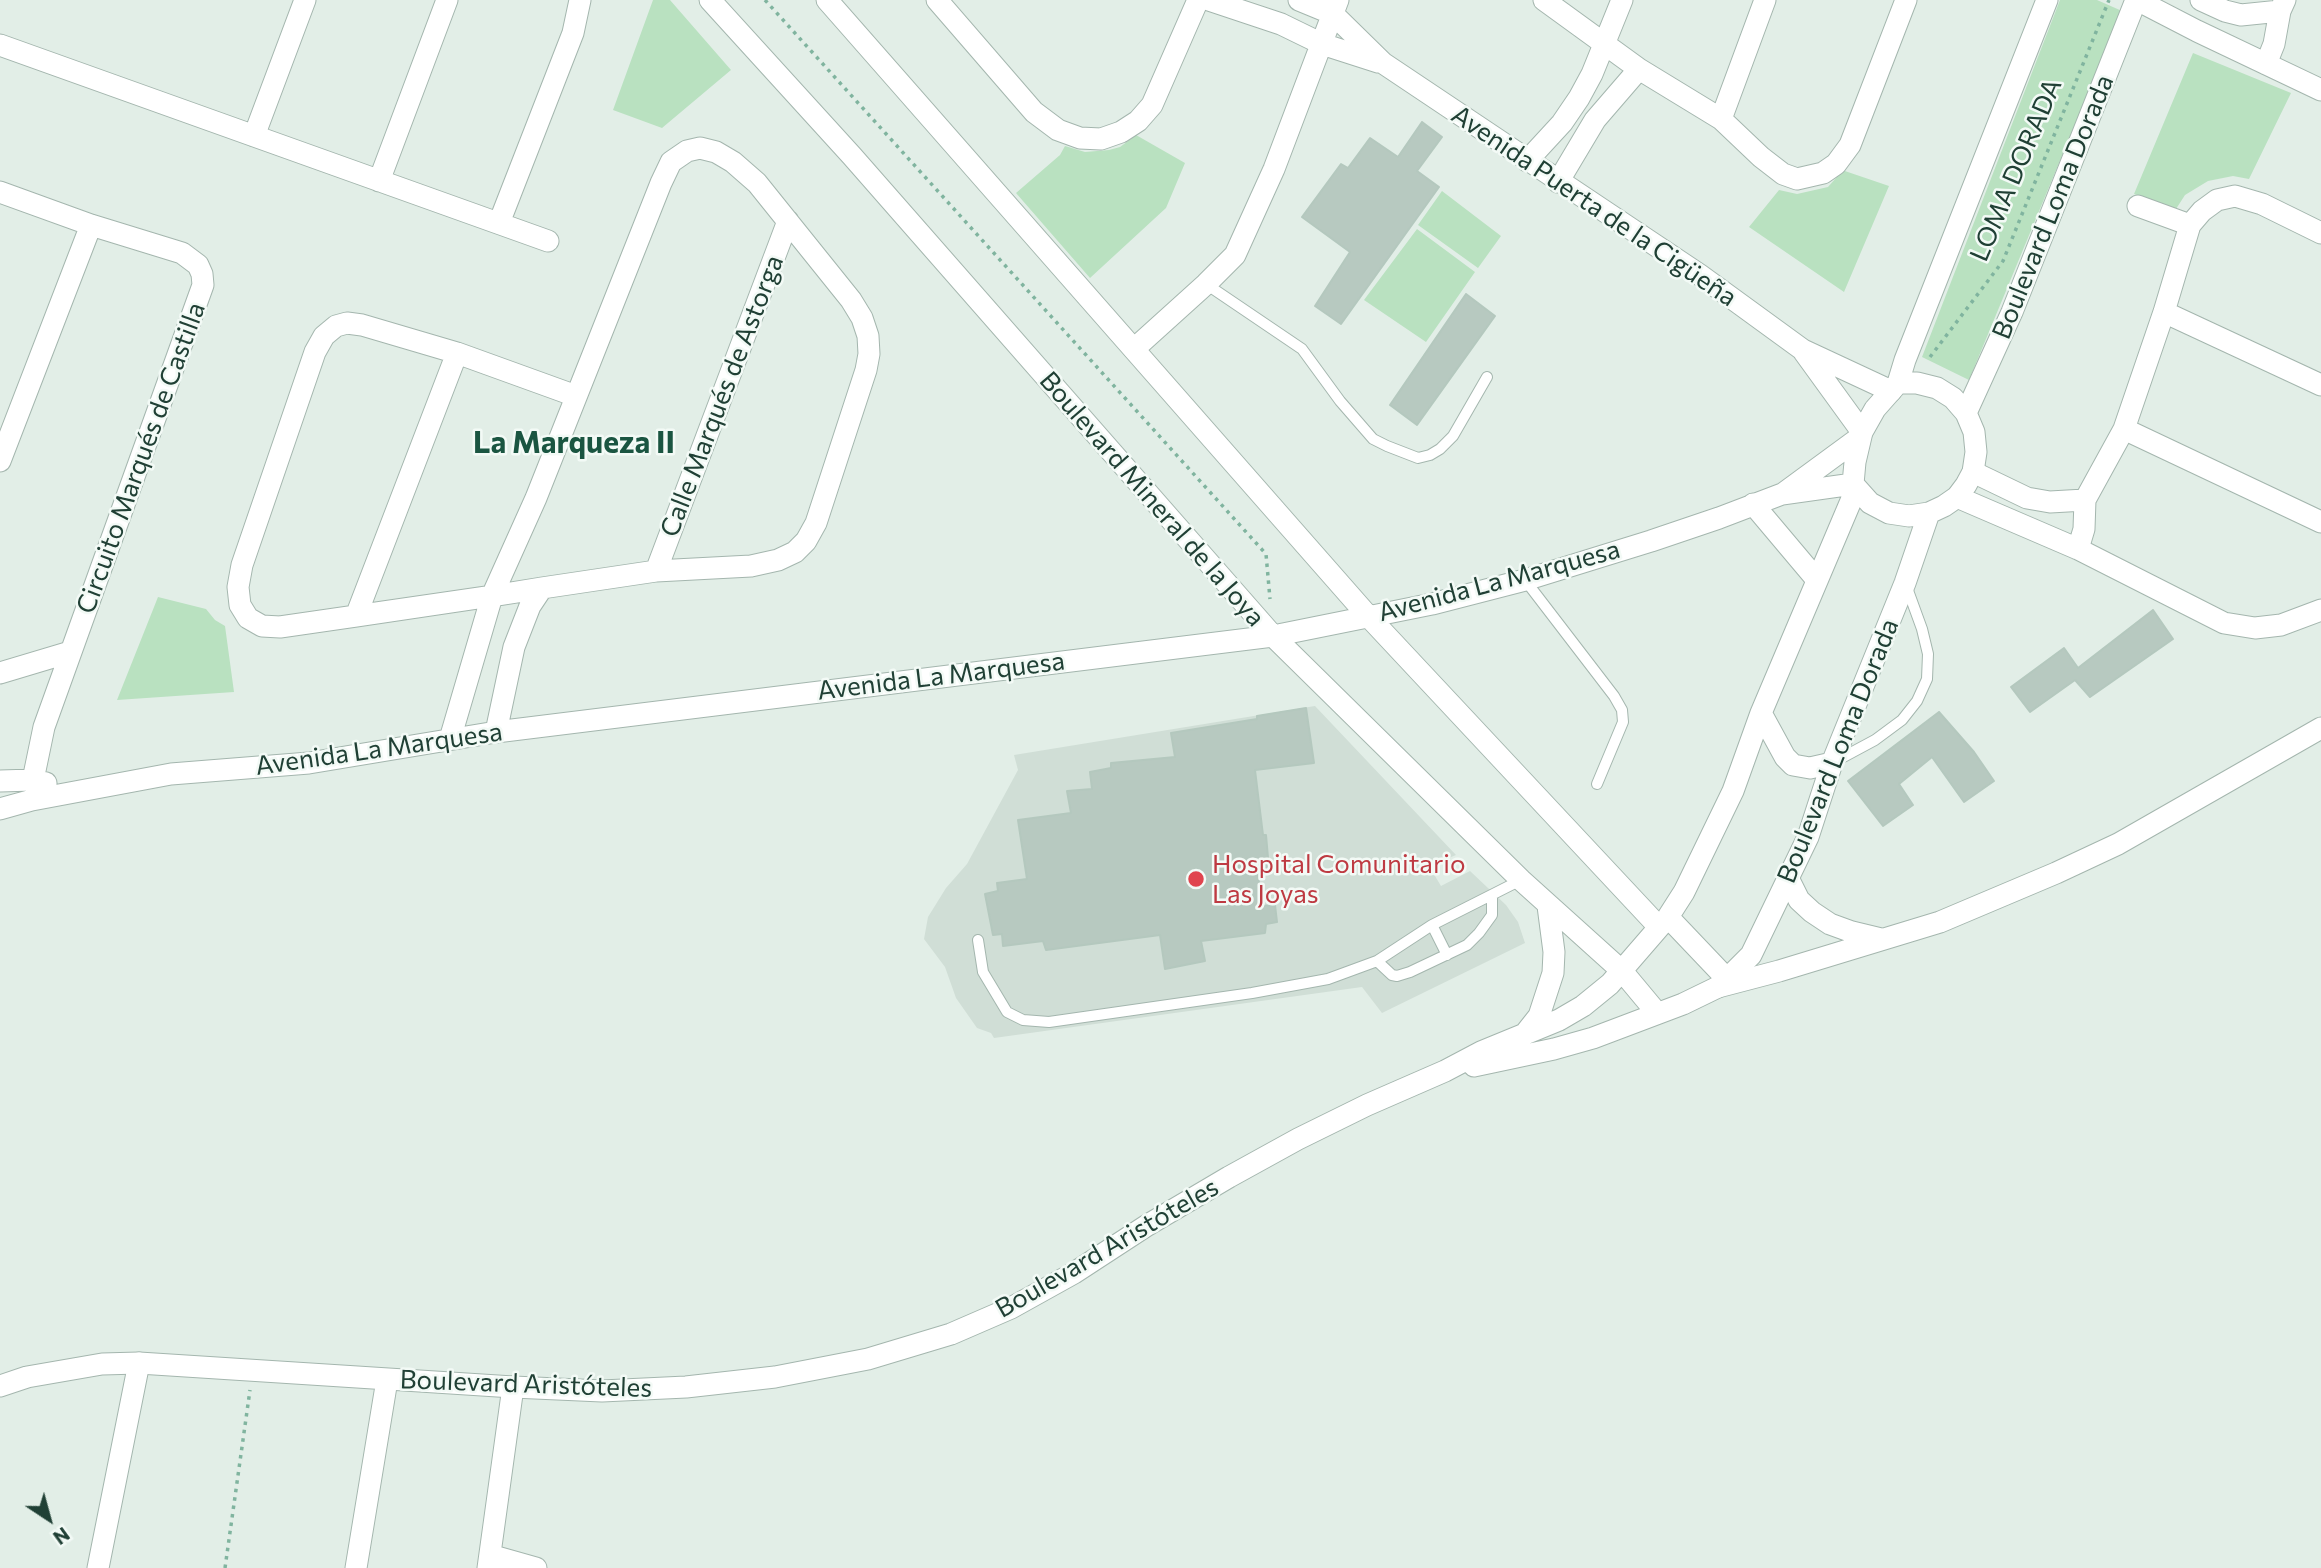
<!DOCTYPE html>
<meta charset="utf-8">
<style>
body{margin:0}
#map{position:relative;width:2321px;height:1568px;overflow:hidden;background:#e2eee7;font-family:Commissioner,sans-serif}
canvas{display:block}
.north{position:absolute;left:14px;top:1484px;width:70px;height:70px;-webkit-text-stroke:5px #f3faf6;paint-order:stroke;rotate:144deg;font-size:19px;font-weight:700;line-height:28px;text-align:center;color:#204035}
.north::after{content:'';display:block;margin:auto;width:24px;height:32px;background:#204035;clip-path:polygon(50% 0,100% 100%,50% 72%,0 100%)}
</style>
<div id="map">
<canvas width="2321" height="1568"></canvas>
<div class="north">N</div>
</div>
<script>
const c = document.querySelector('canvas').getContext('2d');
c.lineJoin = 'round';
function paint(path, color) {
  c.fillStyle = color;
  c.fill(path, 'evenodd');
}
function shape(rows) {
  const path = new Path2D();
  for (const r of rows) {
    path.moveTo(r[0], r[1]);
    for (let i = 2; i < r.length; i += 2) path.lineTo(r[i], r[i + 1]);
  }
  return path;
}
function strokePath(path, color, width, dash) {
  c.strokeStyle = color;
  c.lineWidth = width;
  c.lineCap = dash ? 'butt' : 'round';
  c.setLineDash(dash || []);
  c.stroke(path);
}
function drawText(font, color, halo, rows, align = 'center') {
  c.font = font + ' Commissioner,sans-serif';
  c.lineWidth = 5;
  c.setLineDash([]);
  c.textBaseline = 'middle';
  c.strokeStyle = halo;
  c.fillStyle = color;
  for (const [text, x, y, turn = 0] of rows) {
    c.save();
    c.translate(x, y);
    c.rotate((+turn || 0) * Math.PI / 180);
    c.textAlign = isNaN(turn) ? turn : align;
    if (halo) c.strokeText(text, 0, 0);
    c.fillText(text, 0, 0);
    c.restore();
  }
}
paint(shape([
 [1315,706,1456,855,1429,866,1441,886,1470,871,1506,905,1518,922,1525,943,1382,1013,1362,987,994,1038,991,1033,977,1028,956,998,945,967,924,939,928,917,946,888,967,864,1018,770,1014,755]
]), '#d0ded6');
paint(shape([
 [653,0,670,0,731,70,662,128,613,110],
 [2060,0,2097,0,2122,11,1969,380,1922,357],
 [2193,53,2291,93,2249,179,2233,176,2208,181,2185,195,2176,209,2134,194],
 [1136,135,1185,163,1166,208,1090,278,1016,193,1060,155,1065,146,1085,152,1109,150,1120,147],
 [1839,169,1889,186,1844,292,1749,227,1779,190,1797,194,1828,187,1836,178],
 [1442,191,1501,236,1478,268,1418,225],
 [1417,229,1475,272,1426,342,1364,300],
 [158,597,206,609,215,620,225,626,234,692,117,700]
]), '#b9e1c0');
const building = shape([
 [1422,122,1442,137,1417,171,1439,187,1341,324,1315,306,1350,252,1302,217,1341,164,1348,168,1370,138,1398,157,1422,122],
 [1466,294,1495,316,1417,425,1390,405,1466,294],
 [2153,610,2173,639,2090,697,2075,680,2030,712,2011,687,2064,648,2078,668,2153,610],
 [1306,708,1314,763,1255,770,1263,835,1266,835,1269,869,1258,871,1261,906,1275,905,1277,922,1266,924,1265,933,1201,941,1205,961,1165,969,1160,935,1046,950,1043,941,1003,946,1002,934,993,935,985,894,998,891,997,883,1027,879,1018,820,1071,813,1067,791,1092,789,1090,772,1111,768,1111,763,1175,757,1171,733,1257,719,1257,716,1306,708],
 [1939,712,1974,752,1994,781,1964,802,1932,757,1899,784,1913,805,1883,826,1848,781,1939,712]
]);
paint(building, '#b7c9c0');
strokePath(building, '#b4c8be', 2);
const service = shape([
 [1206,284,1302,349,1340,401,1373,439,1387,446,1418,458,1430,455,1440,449,1453,436,1487,377],
 [1525,580,1614,696,1622,710,1623,722,1597,784],
 [1834,762,1875,740,1902,720,1917,701,1927,679,1928,654,1922,629,1906,585],
 [1432,925,1447,955],
 [978,940,983,972,1007,1012,1023,1020,1049,1022,1252,993,1328,979,1377,961,1432,925,1521,880],
 [1377,961,1392,975,1397,976,1410,972,1467,945,1479,933,1492,915,1492,897]
]);
const minor = shape([
 [937,0,1034,112,1058,130,1080,138,1101,139,1121,132,1138,121,1152,105,1198,0],
 [1209,0,1281,24,1322,44,1378,62],
 [1299,0,1333,14,1383,63,1700,275,1803,350,1891,391],
 [1544,0,1639,69,1721,119,1761,157,1783,174,1797,179,1823,173,1836,164,1850,145,1906,0],
 [2137,0,2197,31,2321,90],
 [2201,0,2225,11,2241,15,2280,11],
 [0,45,548,241],
 [2266,64,2274,44,2280,11,2285,0],
 [1721,119,1765,0],
 [254,136,305,0],
 [1527,161,1562,123,1579,98,1592,74,1622,0],
 [379,181,447,0],
 [1558,182,1595,120,1639,69],
 [0,192,91,225,182,253,198,265,202,274,203,285,44,727,33,780],
 [2138,206,2190,225],
 [499,223,573,33,580,0],
 [2164,312,2321,385],
 [1134,349,1206,284,1235,255,1274,169,1338,0],
 [1804,352,1862,432],
 [2124,429,2321,522],
 [0,461,91,225],
 [1973,472,2027,498,2050,502,2085,500],
 [1957,497,2078,549,2224,623,2255,628,2281,625,2321,610],
 [2078,549,2084,529,2085,500,2124,429,2164,312,2190,225,2202,211,2217,200,2235,196,2262,204,2321,233],
 [656,571,788,221],
 [356,616,457,353],
 [0,673,70,652],
 [496,732,514,647,530,606,542,588],
 [450,739,492,596,536,498,661,183,671,162,687,151,700,148,716,152,733,162,757,183,851,300,862,318,868,336,869,354,866,370,816,523,806,541,795,552,778,560,751,566,656,571,542,588,492,596,356,616,280,627,262,626,248,618,240,605,238,587,242,565,315,352,324,336,336,326,347,323,362,325,457,353,576,396],
 [0,781,33,780,46,783],
 [0,809,32,800,171,774,309,763,496,732,1273,636],
 [1788,878,1799,900,1812,912,1830,924,1852,932,1881,939],
 [1718,987,1779,971,1940,922,2056,873,2118,844,2321,728],
 [490,1555,536,1568],
 [98,1568,139,1363],
 [356,1568,387,1380],
 [488,1568,513,1387]
]);
const tertiary = shape([
 [710,0,852,156,1273,636,1521,880,1622,971,1657,1013],
 [827,0,1368,616,1659,927],
 [1898,383,1905,360,2047,0],
 [1898,383,1917,383,1937,388,1953,398,1966,413,1974,432,1976,452,1973,472,1966,485,1957,497,1944,506,1929,513,1909,516,1889,513,1870,503,1853,484,1855,462,1862,432,1875,409,1898,383],
 [1966,413,2012,312,2136,0],
 [1784,493,1859,438],
 [1753,504,1817,580],
 [1273,636,1432,604,1525,580,1651,541,1719,518,1782,494,1853,484],
 [1761,713,1785,757,1793,765,1810,768,1832,763],
 [1727,979,1751,955,1808,837,1832,763,1905,583,1929,513],
 [1524,1035,1539,1016,1553,973,1554,952,1548,906],
 [1474,1066,1554,1049,1593,1038,1683,1004,1718,987,1727,979,1668,917],
 [0,1386,27,1377,102,1364,139,1363,513,1387,602,1391,686,1387,775,1377,868,1359,951,1334,1011,1308,1074,1273,1146,1226,1229,1177,1298,1139,1367,1105,1445,1071,1481,1052,1559,1020,1583,1006,1610,984,1668,917,1684,892,1733,791,1761,713,1856,489]
]);
strokePath(service, '#a4b6ae', 12);
strokePath(minor, '#a4b6ae', 23);
strokePath(tertiary, '#a4b6ae', 23);
strokePath(shape([
 [765,0,1266,554,1270,599],
 [1930,357,2003,261,2109,0],
 [225,1568,250,1390]
]), '#80b49f', 3.5, [3.5, 5]);
strokePath(service, '#fff', 10);
strokePath(minor, '#fff', 21);
strokePath(tertiary, '#fff', 21);
for (const [x, y, r, color] of [
 [1196,879,9,"#e0444e"]
]) {
  const dot = new Path2D();
  dot.arc(x, y, r, 0, 2 * Math.PI);
  c.fillStyle = color;
  c.fill(dot);
  strokePath(dot, '#f3faf6', 2.5);
}
drawText('26px', '#204035', '#f3faf6', [
 ["LOMA DORADA",2016,170,-67],
 ["Avenida Puerta de la Cigüeña",1594,206,34],
 ["Boulevard Loma Dorada",2053,207,-68],
 ["Calle Marqués de Astorga",722,396,-69],
 ["Circuito Marqués de Castilla",141,458,-70],
 ["Boulevard Mineral de la Joya",1152,499,49],
 ["Avenida La Marquesa",1499,581,-15],
 ["Avenida La Marquesa",941,676,-7],
 ["Avenida La Marquesa",379,749,-8],
 ["Boulevard Loma Dorada",1838,751,-68],
 ["Boulevard Aristóteles",1107,1248,-30],
 ["Boulevard Aristóteles",526,1384,2]
]);
drawText('26px', '#be3a42', '#f3faf6', [
 ["Hospital Comunitario",1212,864],
 ["Las Joyas",1212,894]
], 'left');
drawText('bold 30px', '#1a5541', '#f3faf6', [
 ["La Marqueza II",574,443]
]);
</script>
